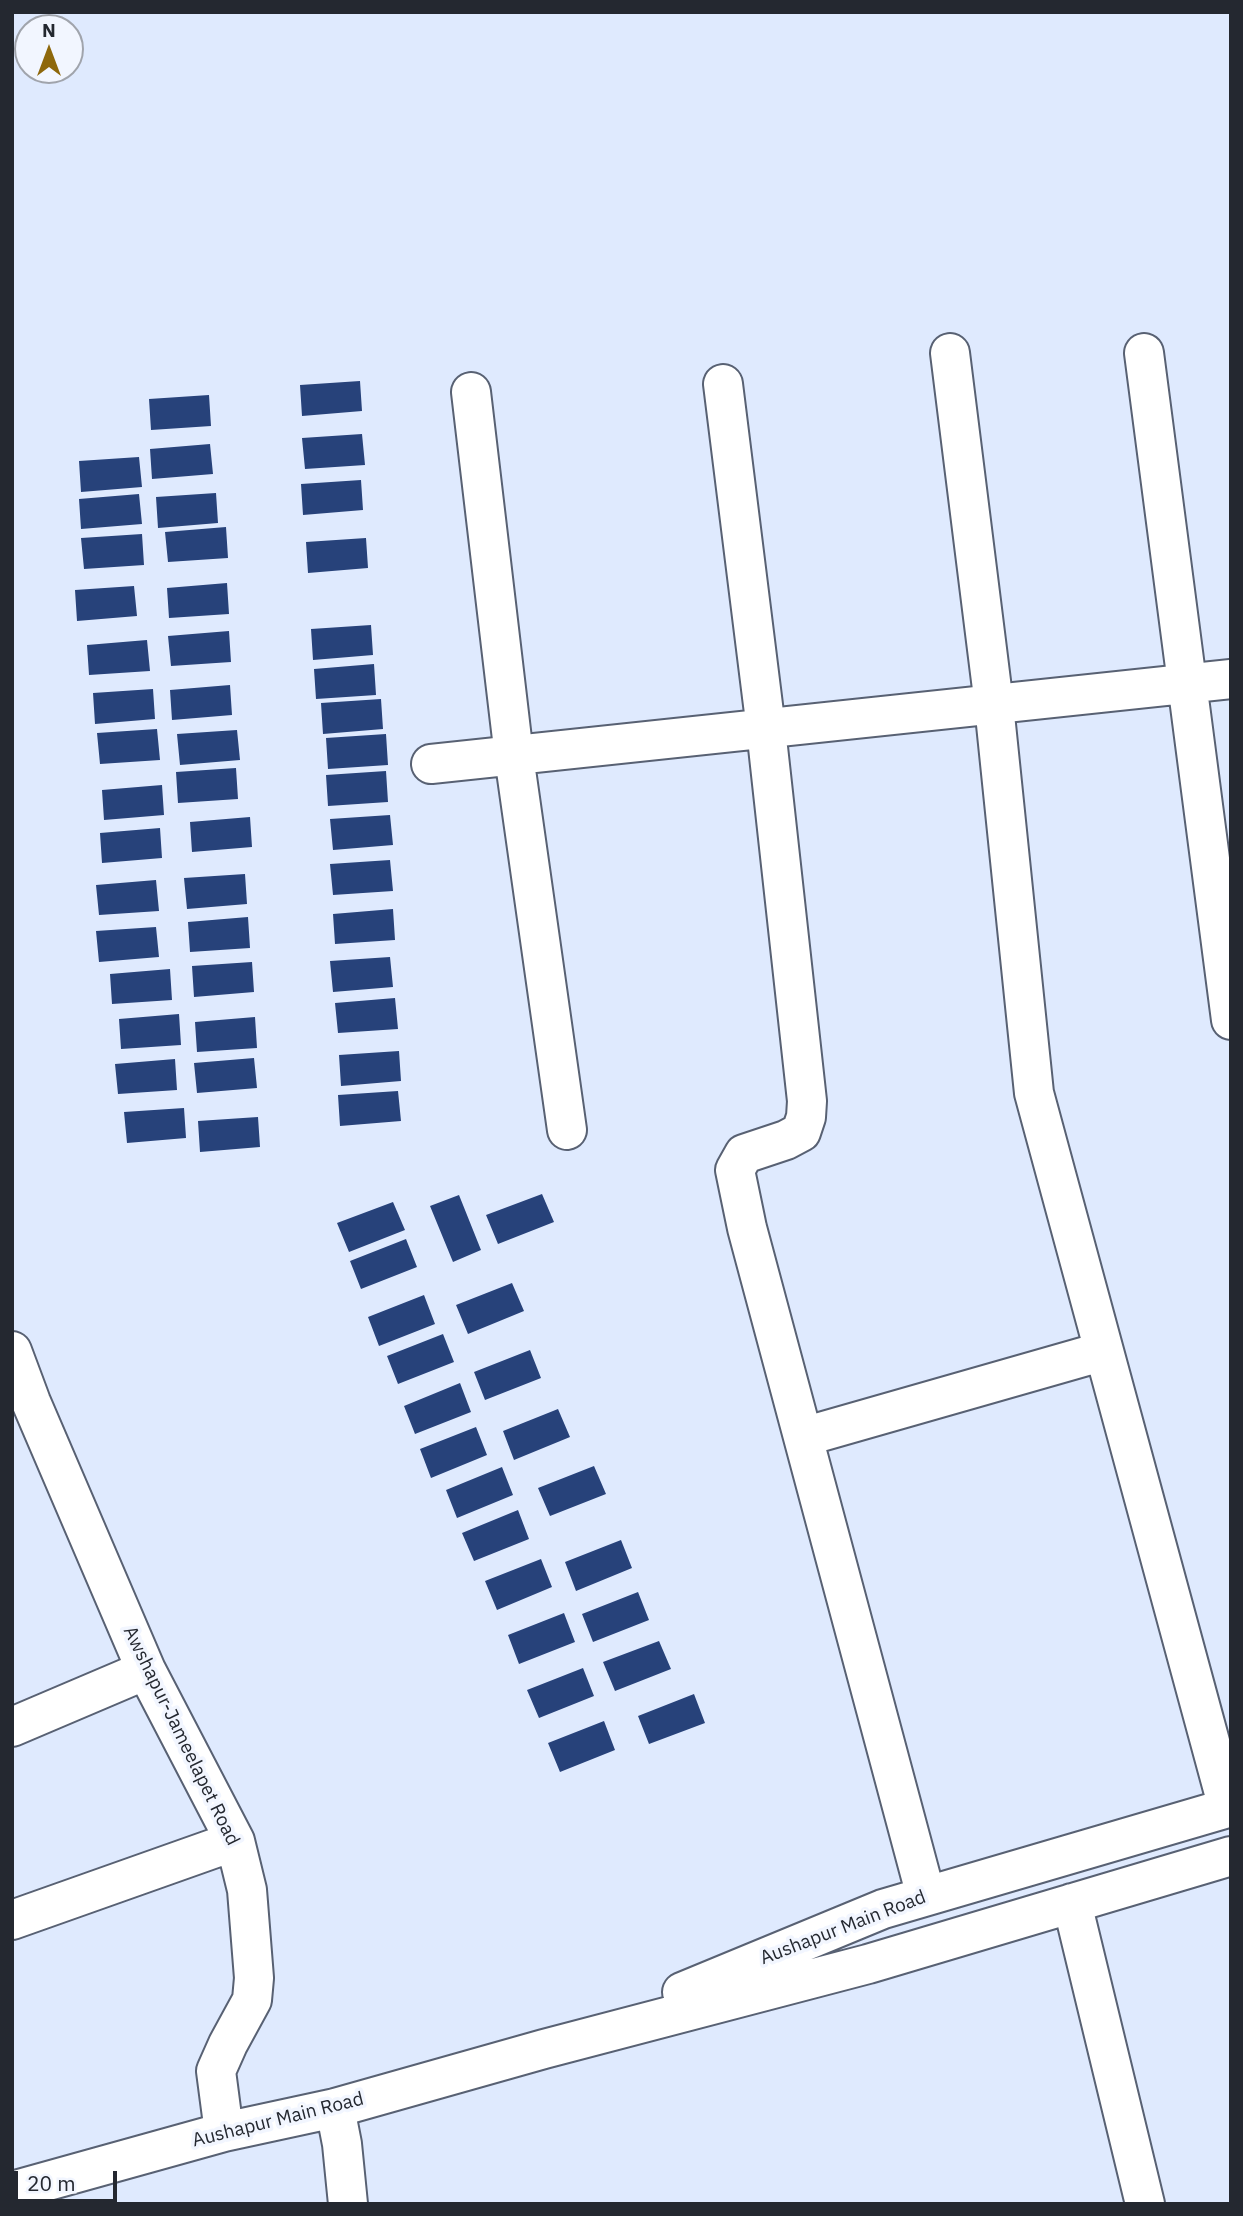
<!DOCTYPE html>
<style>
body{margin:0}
#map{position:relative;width:1243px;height:2216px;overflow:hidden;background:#dfeafe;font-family:"IBM Plex Sans",sans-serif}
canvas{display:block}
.frame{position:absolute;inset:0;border:14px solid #242830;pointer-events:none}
.north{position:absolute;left:14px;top:14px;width:70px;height:70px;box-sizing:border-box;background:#f2f6ff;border:2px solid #a0a4ac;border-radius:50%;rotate:0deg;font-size:19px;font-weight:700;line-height:28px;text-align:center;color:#242830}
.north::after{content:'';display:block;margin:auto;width:24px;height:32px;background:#8e680c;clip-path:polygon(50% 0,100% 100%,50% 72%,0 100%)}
.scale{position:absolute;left:14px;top:2171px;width:103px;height:32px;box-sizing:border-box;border:4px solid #242830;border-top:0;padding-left:9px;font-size:21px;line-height:24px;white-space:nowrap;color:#242830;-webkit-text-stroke:5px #f2f6ff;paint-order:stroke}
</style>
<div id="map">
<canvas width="1243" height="2216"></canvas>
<div class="frame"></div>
<div class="north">N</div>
<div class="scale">20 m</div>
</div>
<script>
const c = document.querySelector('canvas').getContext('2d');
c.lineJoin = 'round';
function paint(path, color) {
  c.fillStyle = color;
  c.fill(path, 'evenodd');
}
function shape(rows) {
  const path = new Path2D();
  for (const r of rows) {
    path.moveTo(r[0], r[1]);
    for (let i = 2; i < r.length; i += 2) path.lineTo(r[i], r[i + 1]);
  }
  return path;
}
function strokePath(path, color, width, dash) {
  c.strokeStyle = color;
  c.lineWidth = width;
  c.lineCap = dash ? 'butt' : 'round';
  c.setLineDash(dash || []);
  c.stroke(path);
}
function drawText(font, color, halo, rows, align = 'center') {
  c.font = font + ' "IBM Plex Sans",sans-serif';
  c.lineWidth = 7;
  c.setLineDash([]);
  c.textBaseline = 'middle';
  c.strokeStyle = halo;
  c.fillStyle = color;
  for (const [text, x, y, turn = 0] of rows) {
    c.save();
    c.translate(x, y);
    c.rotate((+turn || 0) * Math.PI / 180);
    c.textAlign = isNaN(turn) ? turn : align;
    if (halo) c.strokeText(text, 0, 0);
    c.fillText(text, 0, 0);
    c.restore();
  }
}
paint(shape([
 [360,381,362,411,302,416,300,385],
 [209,395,211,426,151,430,149,399],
 [362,434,365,465,305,469,302,438],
 [210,444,213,474,152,479,150,449],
 [139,457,142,487,81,492,79,461],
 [361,480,363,510,303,515,301,484],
 [216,493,218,523,158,528,156,497],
 [139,494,142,524,81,529,79,499],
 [226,527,228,558,168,562,165,532],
 [142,534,144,565,84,569,81,538],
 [366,538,368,568,308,573,306,542],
 [227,583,229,614,169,618,167,588],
 [134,586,137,616,77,621,75,590],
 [371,625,373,655,313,660,311,629],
 [229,631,231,662,171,666,168,636],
 [147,640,150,671,89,675,87,645],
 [374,664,376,695,316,699,314,669],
 [230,685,232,715,172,720,170,690],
 [153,689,155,719,95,724,93,693],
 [381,699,383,729,323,734,321,703],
 [157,729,160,760,100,764,97,733],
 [237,730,240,760,180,765,177,734],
 [386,734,388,765,328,769,326,738],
 [236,768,238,799,178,803,176,772],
 [386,771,388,802,328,806,326,775],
 [162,785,164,815,104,820,102,790],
 [390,815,393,845,333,850,330,819],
 [250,817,252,847,192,852,190,822],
 [160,828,162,858,102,863,100,833],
 [390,860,393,891,333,895,330,864],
 [245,874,247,904,187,909,184,878],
 [156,880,159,911,99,915,96,885],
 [393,909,395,940,335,944,333,914],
 [248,917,250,948,190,952,188,922],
 [156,927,159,957,99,962,96,931],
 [390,957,393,987,333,992,330,961],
 [252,962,254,992,194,997,192,966],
 [170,969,172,1000,112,1004,110,974],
 [395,998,398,1029,338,1033,335,1003],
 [179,1014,181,1045,121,1049,119,1019],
 [255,1017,257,1048,197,1052,195,1022],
 [399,1051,401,1081,341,1086,339,1055],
 [254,1058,257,1088,197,1093,194,1063],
 [175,1059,177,1090,118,1094,115,1064],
 [398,1091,401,1121,340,1126,338,1095],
 [184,1108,186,1138,127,1143,124,1112],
 [258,1117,260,1147,200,1152,198,1121],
 [542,1194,554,1222,498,1244,486,1215],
 [459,1195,481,1250,453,1262,430,1206],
 [393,1202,405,1230,349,1252,337,1223],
 [406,1239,417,1267,361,1289,350,1261],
 [512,1283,524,1311,468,1334,456,1305],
 [424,1295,435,1324,379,1346,368,1317],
 [443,1334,454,1362,398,1384,387,1356],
 [530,1350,541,1378,485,1400,474,1372],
 [460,1383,471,1412,415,1434,404,1406],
 [558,1409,570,1437,514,1460,503,1431],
 [476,1427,487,1455,431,1478,420,1449],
 [594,1466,606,1494,550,1516,538,1488],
 [502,1467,513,1495,457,1518,446,1490],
 [518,1510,529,1539,474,1561,462,1533],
 [621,1540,632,1568,576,1591,565,1562],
 [541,1559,552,1587,497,1610,485,1581],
 [638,1592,649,1620,593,1642,582,1614],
 [564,1613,575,1642,519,1664,508,1635],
 [659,1641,671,1669,615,1691,603,1662],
 [583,1668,594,1696,539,1718,527,1690],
 [694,1694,705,1723,649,1744,638,1716],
 [604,1721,615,1750,560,1772,548,1743]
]), '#27427a');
const minor = shape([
 [950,353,994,705,1034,1093,1228,1808],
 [1144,353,1231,1020],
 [723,384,766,729,807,1101,806,1117,801,1132,786,1140,744,1154,735,1170,747,1228,926,1896],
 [471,392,514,756,567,1130],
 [431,764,1231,679],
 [12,1351,31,1402,146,1670,235,1841,247,1890,254,1978,252,2000,228,2044,216,2071,224,2132],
 [803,1437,1104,1351],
 [12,1727,146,1670],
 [1072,1903,1145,2204],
 [12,1920,235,1841],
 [682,1992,883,1909,1231,1807],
 [335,2108,342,2144,348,2204],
 [12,2191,224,2132,335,2108,544,2049,868,1964,1231,1856]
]);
strokePath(minor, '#586173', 42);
strokePath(minor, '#fff', 38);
drawText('19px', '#242830', '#f2f6ff', [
 ["Awshapur-Jameelapet Road",181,1736,64],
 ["Aushapur Main Road",843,1928,-21],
 ["Aushapur Main Road",278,2120,-14]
]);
</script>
